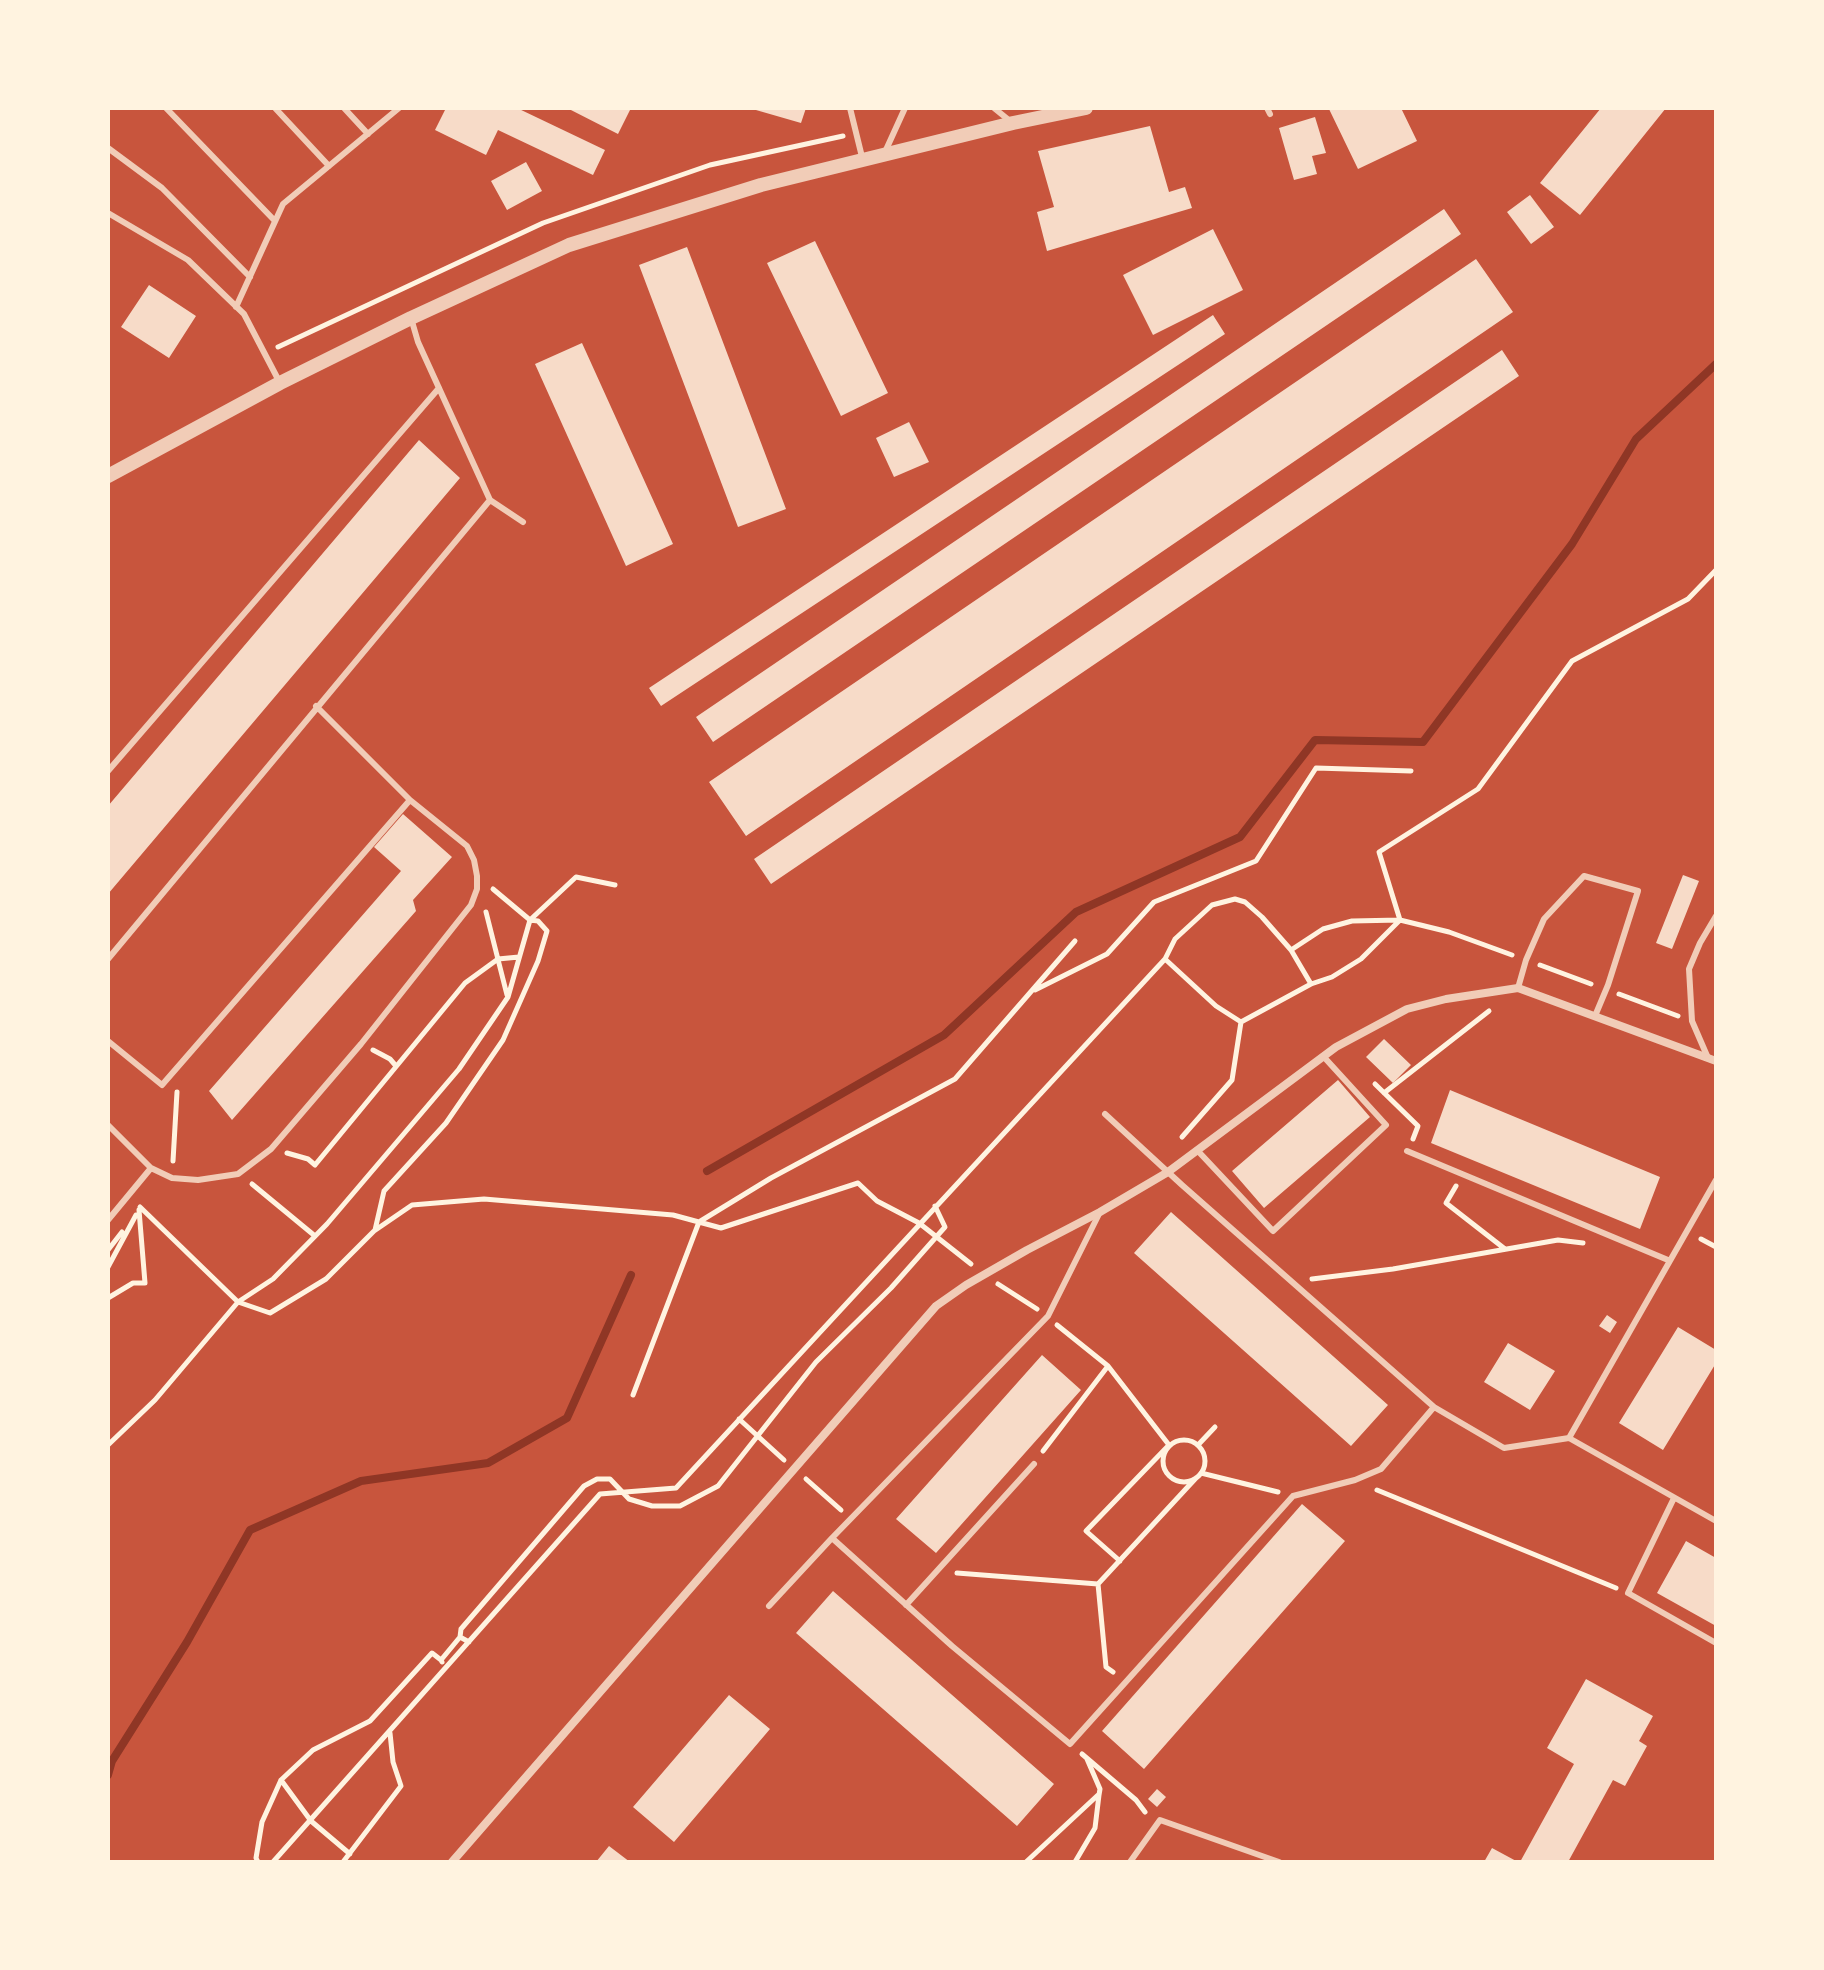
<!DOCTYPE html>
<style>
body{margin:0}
#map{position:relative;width:1824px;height:1970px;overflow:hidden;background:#c8553d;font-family:Raleway,sans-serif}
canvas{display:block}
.frame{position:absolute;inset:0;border:110px solid #fff3e0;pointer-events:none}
</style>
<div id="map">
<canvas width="1824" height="1970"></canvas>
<div class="frame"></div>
</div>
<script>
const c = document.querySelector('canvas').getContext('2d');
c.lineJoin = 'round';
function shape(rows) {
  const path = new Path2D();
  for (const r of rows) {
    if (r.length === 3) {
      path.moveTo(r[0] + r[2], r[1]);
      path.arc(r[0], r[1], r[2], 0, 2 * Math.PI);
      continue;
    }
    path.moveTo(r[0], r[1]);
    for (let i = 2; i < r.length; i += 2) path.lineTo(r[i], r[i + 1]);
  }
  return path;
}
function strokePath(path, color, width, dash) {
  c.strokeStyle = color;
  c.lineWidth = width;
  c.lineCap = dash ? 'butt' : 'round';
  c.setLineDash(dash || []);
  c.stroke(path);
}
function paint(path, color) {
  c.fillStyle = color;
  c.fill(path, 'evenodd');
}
strokePath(shape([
 [707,1171,944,1035,1076,912,1240,837,1315,740,1423,742,1572,544,1636,439,1716,364],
 [108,1775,112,1761,187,1642,250,1530,361,1481,488,1463,567,1418,631,1275]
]), '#8f3625', 8);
paint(shape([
 [446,108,517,108,605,150,593,175,498,130,486,155,435,130],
 [567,108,631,108,618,134],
 [749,108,806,108,801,123],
 [1401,108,1417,141,1358,169,1329,109],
 [1601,108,1666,108,1580,215,1540,183],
 [1315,117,1326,153,1312,156,1317,174,1294,180,1279,128],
 [1150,126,1169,192,1185,187,1192,208,1047,251,1037,212,1054,207,1038,151],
 [526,162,542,191,507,210,491,181],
 [1530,195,1554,227,1531,244,1507,212],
 [1444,209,1461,234,713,742,696,717],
 [1213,229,1243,290,1153,335,1123,275],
 [815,241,888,393,841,416,767,263],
 [687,247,786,509,738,527,639,265],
 [1476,259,1513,312,746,836,709,782],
 [149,285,196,316,169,358,121,327],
 [1213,315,1225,334,661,706,649,688],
 [582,343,673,544,626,566,535,364],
 [1502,350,1519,376,771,884,754,859],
 [909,422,929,462,894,477,876,438],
 [419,440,460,478,108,894,108,806],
 [403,814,452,857,413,900,416,911,232,1120,209,1091,401,871,374,847],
 [1683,875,1699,881,1672,949,1656,943],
 [1384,1039,1411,1065,1393,1083,1366,1057],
 [1338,1080,1370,1117,1264,1208,1232,1171],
 [1450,1090,1660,1177,1640,1229,1431,1143],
 [1171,1212,1388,1405,1351,1446,1134,1253],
 [1607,1315,1617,1322,1610,1333,1599,1326],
 [1678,1327,1716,1350,1716,1363,1663,1450,1619,1423],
 [1508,1343,1555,1371,1530,1410,1484,1382],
 [1042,1355,1081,1390,936,1553,896,1519],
 [1302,1504,1345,1541,1144,1769,1102,1731],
 [1686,1541,1716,1558,1716,1626,1657,1593],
 [833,1591,1054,1784,1017,1826,796,1633],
 [1586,1679,1653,1716,1639,1741,1647,1746,1625,1786,1613,1780,1568,1862,1520,1862,1574,1764,1547,1748],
 [729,1695,770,1729,674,1842,633,1807],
 [1157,1789,1166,1797,1157,1807,1148,1799],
 [609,1846,630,1862,596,1862],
 [1492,1848,1518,1862,1484,1862]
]), '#f7dbc8');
strokePath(shape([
 [278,347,543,223,710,165,843,136],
 [486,912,507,995],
 [1291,950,1323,929,1352,921,1400,920,1379,852,1478,789,1572,661,1688,599,1716,570],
 [1165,959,1175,939,1212,905,1235,899,1245,902,1262,917,1291,950,1311,984],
 [1540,965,1591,984],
 [1035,990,1107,954,1154,902,1256,861,1316,768,1411,771],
 [1619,994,1678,1016],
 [373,1050,390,1059,396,1066],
 [1375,1084,1418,1126,1413,1139],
 [1384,1093,1489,1011],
 [1182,1137,1232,1080,1241,1022],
 [287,1153,308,1159,315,1165,465,983,498,959,519,957],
 [173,1161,177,1092],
 [252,1184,315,1236],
 [1456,1186,1446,1203,1505,1249],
 [140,1207,238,1302,270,1313,326,1279,374,1231,412,1205,484,1199,673,1215,721,1228,858,1183,877,1201,919,1223,971,1264],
 [375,1230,384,1191,446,1123,503,1040,538,961,547,931,538,921,530,920,576,877,615,885],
 [1701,1239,1716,1247],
 [108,1250,122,1232],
 [108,1267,136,1215],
 [1312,1279,1393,1269,1558,1240,1583,1243],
 [998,1284,1037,1309],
 [108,1298,133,1283,145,1283,139,1210],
 [1057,1325,1108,1366,1169,1445,1086,1531,1120,1561],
 [633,1395,699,1222,771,1178,955,1079,1075,941],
 [739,1419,784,1460],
 [1184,1461,21],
 [108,1445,155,1400,238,1302,273,1279,327,1224,459,1069,508,997,530,920,493,889],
 [1198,1445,1215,1427],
 [1043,1451,1108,1366],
 [1201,1473,1278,1492],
 [806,1479,841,1510],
 [1377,1490,1616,1588],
 [957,1573,1098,1584],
 [460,1637,461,1629,584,1486,597,1479,610,1479,629,1499,652,1506,680,1506,718,1486,816,1362,891,1288,945,1227,935,1206],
 [442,1662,441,1660,460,1637,469,1642],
 [1113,1672,1106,1667,1098,1584,1196,1478],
 [1082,1754,1136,1800,1145,1812],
 [281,1780,311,1821,350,1854],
 [258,1862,256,1858,262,1822,281,1780,313,1750,370,1721,432,1653,441,1660],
 [273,1862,600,1494,676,1488,1165,959,1216,1006,1241,1022,1311,984,1332,977,1361,959,1400,920,1449,932,1512,955],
 [343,1862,401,1786,393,1762,390,1733],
 [1026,1862,1098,1795],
 [1075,1862,1095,1828,1099,1795,1100,1789,1087,1759]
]), '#fff3e0', 5);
strokePath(shape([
 [166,108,275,221],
 [275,108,329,166],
 [344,108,368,134],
 [850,108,863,161],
 [994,108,1010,121],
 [1267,108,1270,114],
 [108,148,162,188,250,277],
 [885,152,905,108],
 [108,213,188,260,244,314,280,383],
 [236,307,283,204,399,108],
 [490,500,523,522],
 [108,771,439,388],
 [108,959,490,500,418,342,411,318],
 [1518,988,1526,960,1544,919,1584,876,1638,891,1608,985,1595,1016],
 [108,1041,162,1085,410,800,316,706],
 [1708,1058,1692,1021,1689,969,1700,943,1716,916],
 [108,1125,151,1168,172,1178,198,1180,238,1174,271,1149,361,1044,471,905,477,889,477,876,474,860,467,846,410,800],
 [1197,1150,1273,1231,1386,1125,1323,1056],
 [1407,1151,1668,1260],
 [108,1220,151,1168],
 [1434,1407,1504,1448,1569,1438,1716,1521],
 [1569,1438,1716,1180],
 [1674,1498,1628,1593,1716,1643],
 [832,1538,952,1646,1070,1744,1293,1496,1355,1480,1381,1469,1434,1407,1182,1185,1105,1114],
 [906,1605,1034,1464],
 [769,1606,832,1538,1048,1316,1100,1212],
 [1130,1862,1160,1820,1279,1862]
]), '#f1ccb7', 6);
strokePath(shape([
 [452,1862,936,1306,966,1285,1027,1250,1100,1212,1168,1172,1336,1047,1407,1009,1446,999,1518,988,1716,1061]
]), '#f1ccb7', 8);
strokePath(shape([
 [108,476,280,383,411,318,569,245,761,185,1013,123,1086,108]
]), '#f1ccb7', 14);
</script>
